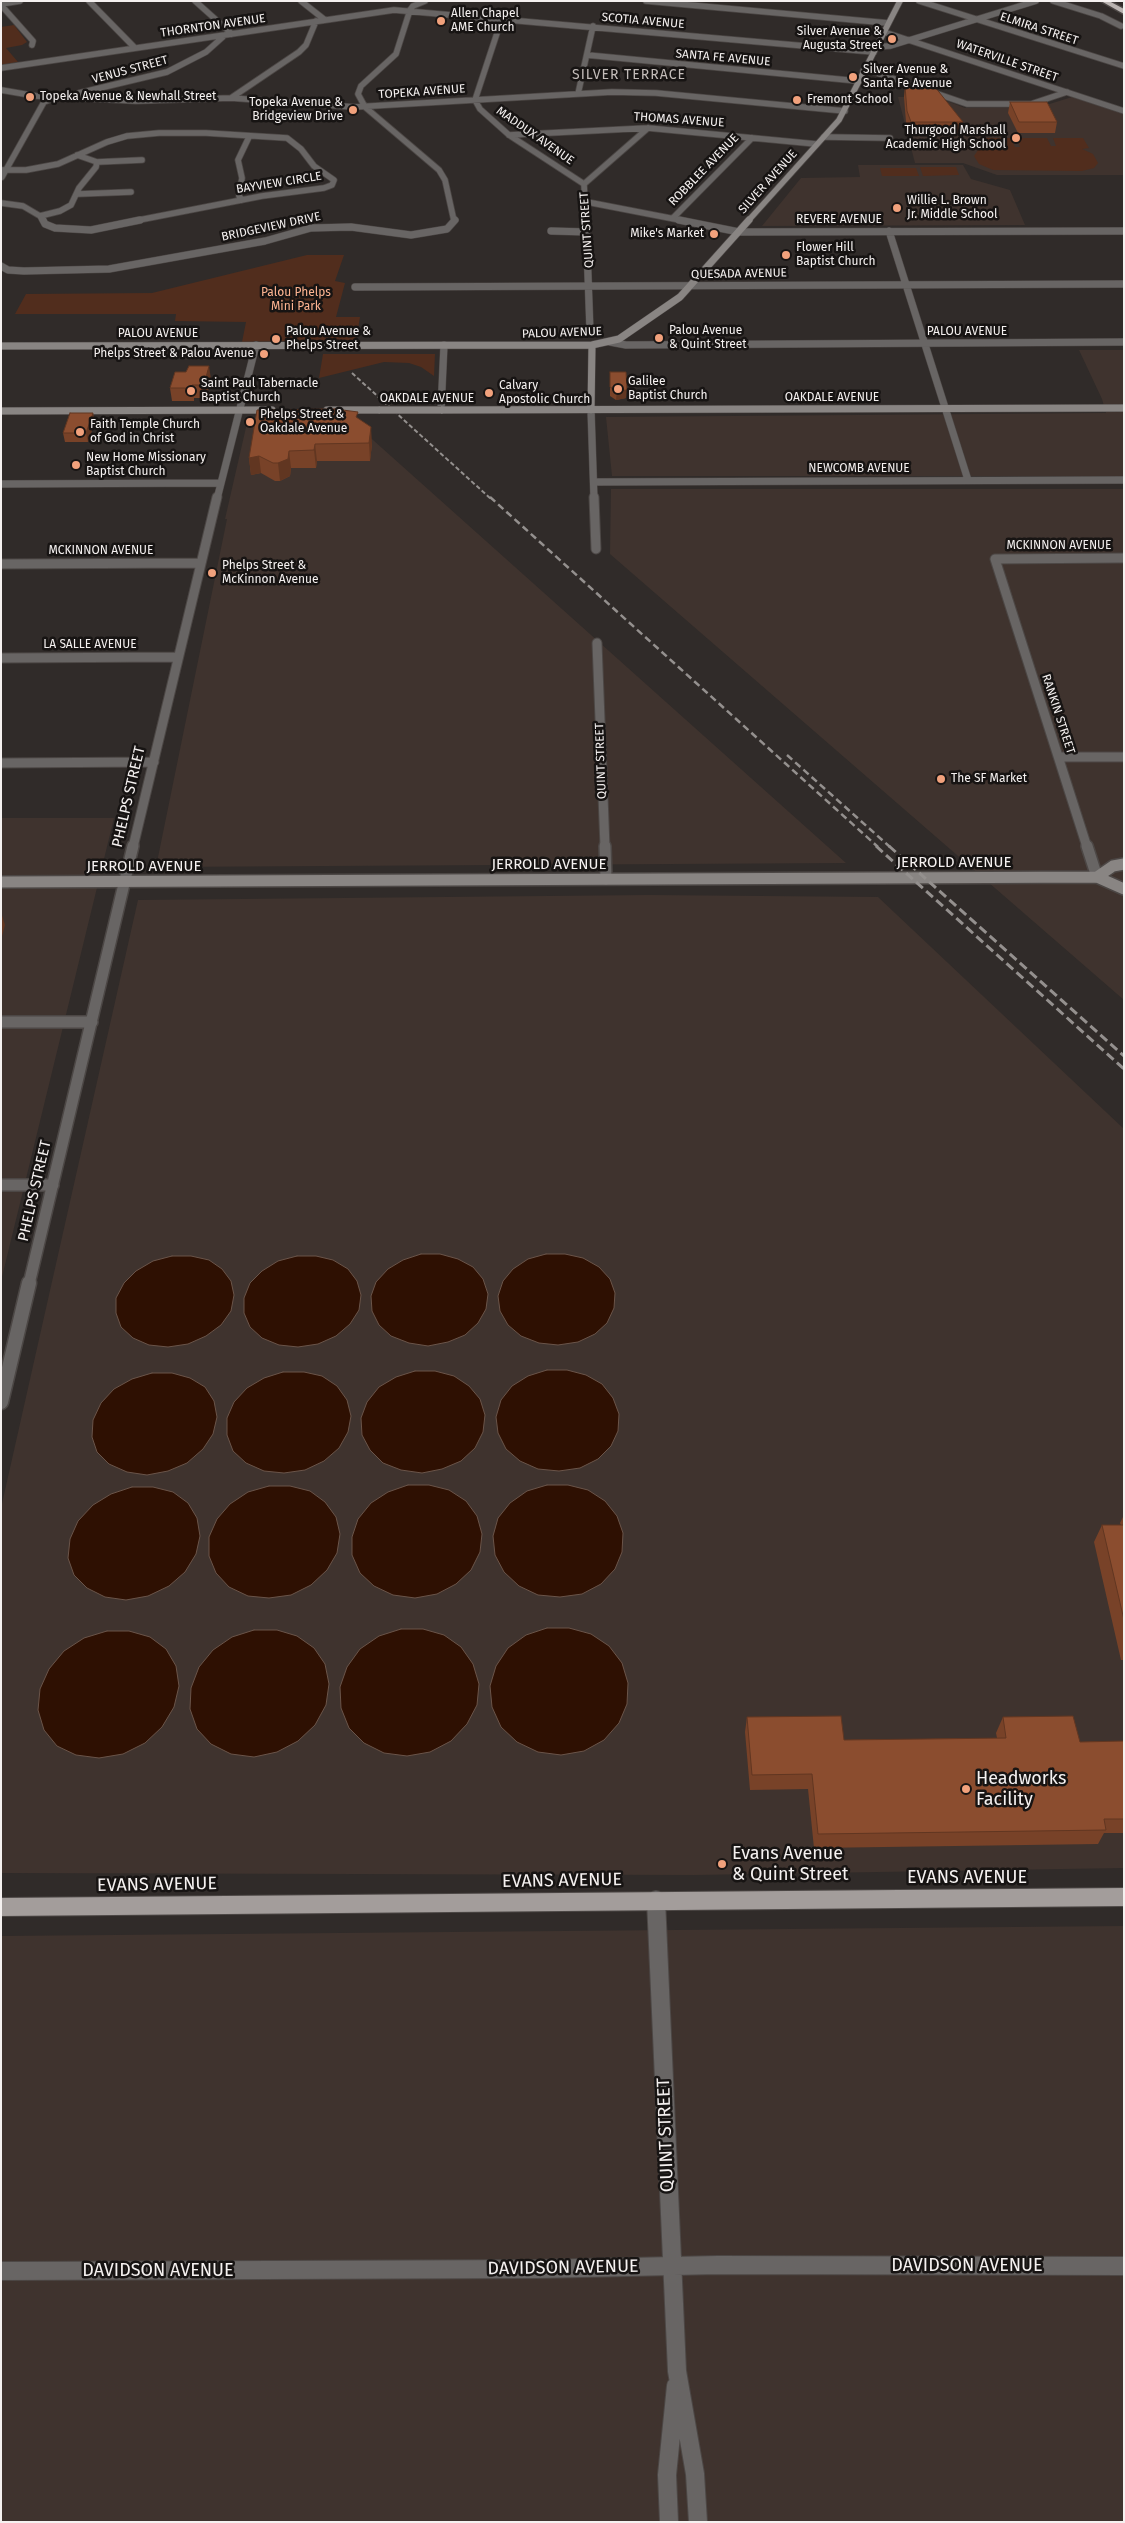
<!DOCTYPE html>
<style>
body{margin:0}
#map{position:relative;width:1125px;height:2523px;overflow:hidden;background:#302b29;font-family:"Fira Sans",sans-serif}
canvas{display:block}
.frame{position:absolute;inset:0;border:2px solid #f5f1f0;pointer-events:none}
</style>
<div id="map">
<canvas width="1125" height="2523"></canvas>
<div class="frame"></div>
</div>
<script>
const c = document.querySelector('canvas').getContext('2d');
c.lineJoin = 'round';
function paint(path, color) {
  c.fillStyle = color;
  c.fill(path, 'evenodd');
}
function shape(rows) {
  const path = new Path2D();
  for (const r of rows) {
    path.moveTo(r[0], r[1]);
    for (let i = 2; i < r.length; i += 2) path.lineTo(r[i], r[i + 1]);
  }
  return path;
}
function strokePath(path, color, width, dash) {
  c.strokeStyle = color;
  c.lineWidth = width;
  c.lineCap = dash ? 'butt' : 'round';
  c.setLineDash(dash || []);
  c.stroke(path);
}
function drawText(font, color, halo, rows, align = 'center') {
  c.font = font + ' "Fira Sans",sans-serif';
  c.lineWidth = 5;
  c.setLineDash([]);
  c.textBaseline = 'middle';
  c.strokeStyle = halo;
  c.fillStyle = color;
  for (const [text, x, y, turn = 0] of rows) {
    c.save();
    c.translate(x, y);
    c.rotate((+turn || 0) * Math.PI / 180);
    c.textAlign = isNaN(turn) ? turn : align;
    if (halo) c.strokeText(text, 0, 0);
    c.fillText(text, 0, 0);
    c.restore();
  }
}
paint(shape([
 [934,96,965,108,1040,107,1072,97,1124,114,1124,175,997,175,963,163,915,163,898,97],
 [858,165,963,165,971,179,1010,190,1025,225,762,226,801,178,860,177],
 [1079,350,1124,350,1124,476,612,476,606,417,1106,413,1102,399],
 [247,423,354,423,846,863,156,867,227,519,225,519],
 [611,489,1124,489,1124,1000,610,554],
 [1,818,114,818,1,1281],
 [649,895,878,897,1124,1129,1124,1868,694,1875,1,1873,1,1508,138,900],
 [1124,1926,1124,2522,1,2522,1,1936]
]), '#3f332e');
paint(shape([
 [14,25,27,42,22,45,6,48,18,62,1,65,1,27],
 [981,138,1011,138,1015,147,1020,147,1017,138,1047,138,1051,146,1056,146,1053,138,1083,138,1089,148,1082,149,1093,154,1098,163,1094,168,1082,171,993,170,979,164,974,156,978,150,992,147,984,146],
 [920,167,956,167,959,175,923,176],
 [880,168,916,168,919,176,882,176],
 [307,255,344,255,335,281,345,283,336,317,360,317,356,340,242,342,246,322,175,321,176,314,15,314,26,294,152,293],
 [323,354,435,354,434,376,421,367,409,363,384,362,319,378]
]), '#512d1d');
const water = shape([
 [421,1254,440,1254,458,1259,473,1267,483,1279,488,1294,486,1309,478,1323,465,1335,448,1342,428,1346,409,1343,391,1336,379,1325,372,1311,371,1296,376,1282,388,1269,403,1260,421,1254],
 [546,1254,565,1254,583,1258,599,1267,610,1279,615,1293,614,1308,607,1323,595,1334,578,1342,558,1345,539,1343,521,1336,508,1325,500,1311,498,1296,503,1281,513,1269,528,1259,546,1254],
 [172,1256,191,1256,209,1260,222,1269,231,1281,234,1295,231,1311,221,1325,206,1336,188,1344,168,1347,149,1345,133,1338,121,1327,116,1313,116,1298,124,1283,136,1271,153,1261,172,1256],
 [297,1256,316,1256,333,1260,348,1269,357,1281,361,1295,359,1310,350,1324,336,1336,318,1344,298,1347,279,1345,262,1338,250,1327,244,1313,244,1298,250,1283,262,1271,278,1261,297,1256],
 [547,1370,567,1370,586,1375,602,1384,613,1398,619,1414,618,1431,611,1446,598,1459,580,1468,559,1471,538,1469,520,1461,506,1449,498,1433,496,1417,501,1400,512,1386,528,1376,547,1370],
 [415,1371,435,1371,454,1376,469,1386,480,1399,485,1415,483,1432,475,1448,461,1461,442,1469,422,1473,401,1470,383,1463,370,1450,362,1435,361,1418,367,1402,379,1387,396,1377,415,1371],
 [283,1372,304,1372,322,1376,337,1386,347,1400,351,1416,348,1432,339,1448,324,1461,305,1470,284,1473,264,1471,246,1463,233,1451,227,1435,227,1418,234,1402,247,1388,264,1378,283,1372],
 [152,1373,172,1373,190,1378,205,1387,214,1401,217,1417,213,1434,203,1449,187,1463,168,1471,147,1475,127,1472,109,1464,97,1452,92,1437,93,1420,101,1403,114,1389,132,1379,152,1373],
 [408,1485,429,1485,449,1490,466,1501,477,1516,482,1534,480,1552,471,1570,456,1584,437,1594,415,1598,393,1595,374,1586,360,1573,352,1555,352,1537,358,1519,371,1503,388,1492,408,1485],
 [547,1485,568,1485,588,1490,605,1501,617,1516,623,1533,622,1552,615,1569,601,1584,582,1594,560,1597,538,1595,519,1586,504,1572,495,1555,493,1536,498,1518,510,1503,527,1491,547,1485],
 [269,1486,290,1486,310,1491,325,1502,336,1517,340,1534,337,1553,327,1570,311,1585,291,1595,269,1598,248,1596,229,1587,216,1573,209,1556,209,1537,217,1519,230,1504,248,1492,269,1486],
 [132,1487,153,1487,173,1492,188,1503,197,1518,200,1536,196,1554,185,1572,169,1586,148,1596,126,1600,105,1597,87,1588,74,1575,68,1558,70,1539,78,1521,93,1505,111,1494,132,1487],
 [547,1628,569,1628,591,1634,609,1646,622,1663,628,1683,627,1704,619,1723,604,1740,584,1751,561,1755,538,1752,517,1742,501,1727,492,1707,490,1686,496,1666,508,1648,526,1635,547,1628],
 [401,1629,423,1629,444,1635,461,1647,473,1664,479,1684,477,1705,467,1724,451,1741,430,1752,407,1756,384,1753,364,1743,349,1728,341,1708,340,1687,347,1667,360,1649,379,1636,401,1629],
 [254,1630,277,1630,297,1636,314,1648,325,1664,329,1684,326,1705,315,1725,298,1741,277,1752,254,1757,231,1754,211,1744,197,1729,190,1709,191,1688,199,1667,213,1650,232,1637,254,1630],
 [107,1631,129,1631,150,1637,166,1649,176,1666,179,1686,174,1707,162,1727,145,1743,123,1754,99,1758,76,1755,57,1746,44,1730,38,1710,40,1689,49,1669,64,1651,84,1638,107,1631]
]);
paint(water, '#2e1002');
strokePath(water, '#6a5449', 1);
const streetFar5 = shape([
 [89,1,135,48],
 [195,1,232,34],
 [301,1,325,20],
 [425,1,413,6,410,10,396,54,361,86,358,94,365,107,439,170,445,180,454,221],
 [646,1,888,23],
 [919,1,1124,66],
 [1053,1,1101,16,1121,26],
 [1,4,20,1],
 [1,5,33,41,32,45],
 [502,18,475,100,480,109,509,135,584,184],
 [884,32,1124,111],
 [876,47,890,46,1036,1],
 [587,55,858,81],
 [1,68,394,10,874,52],
 [863,71,874,72,967,104,1031,104,1067,92],
 [1,90,36,96,136,101,231,98,354,107,612,92,656,93,845,111],
 [79,93,167,72,206,52,225,35],
 [578,94,593,26],
 [231,98,299,52,306,45,316,21],
 [509,135,648,128,816,144],
 [824,137,890,138],
 [97,162,142,160],
 [1,170,26,170,58,164,107,142,127,136,159,133,206,133,287,138,301,149,314,166,334,180,332,185,324,188,262,196,134,221],
 [2,177,44,102,55,98],
 [78,194,131,192],
 [242,200,239,196,242,178,238,160,249,137],
 [587,202,685,221],
 [1,203,23,206,40,216,43,221],
 [40,216,60,211,71,205,79,188,96,167,97,162,77,155],
 [673,218,752,138],
 [586,221,584,184,648,128]
]);
const streetFar4 = shape([
 [43,220,45,224,55,228,91,230,140,220],
 [586,220,590,331],
 [679,220,739,232,1124,231],
 [551,231,587,232],
 [889,231,968,480],
 [1,266,8,270,24,271,109,269,265,241,311,228,351,227,411,235,447,229,455,220],
 [355,287,1124,284],
 [610,342,626,345,1124,342],
 [441,410,444,345],
 [591,410,594,499],
 [594,482,1124,480],
 [1,484,221,483],
 [217,499,256,345]
]);
const streetFar3 = shape([
 [594,497,596,549],
 [1,564,200,563],
 [597,643,605,847],
 [1,658,178,657],
 [1059,757,1124,757],
 [1,763,154,762],
 [133,847,217,497],
 [1087,847,995,559,1124,558]
]);
const streetFar2 = shape([
 [605,846,606,879],
 [1087,846,1097,877],
 [1,1022,92,1022],
 [1,1185,53,1185],
 [29,1284,133,846]
]);
const streetFar1 = shape([
 [1,1402,29,1283]
]);
const street = shape([
 [656,1900,677,2371,695,2474,698,2522],
 [1,2271,538,2269,718,2265,1124,2266],
 [669,2522,667,2475,676,2386]
]);
const secondaryFar2 = shape([
 [748,221,839,120,900,1]
]);
const secondaryFar1 = shape([
 [1,346,592,345,619,339,680,297,749,220],
 [327,410,380,410],
 [441,410,1124,408],
 [591,410,592,345],
 [1,411,272,410]
]);
const secondary = shape([
 [1097,877,1113,866,1124,864],
 [1,882,1097,877,1124,889]
]);
const primary = shape([
 [1,1907,1124,1897]
]);
const highway = shape([
 [1101,1,1109,1,1124,9,1124,14,1101,1]
]);
strokePath(streetFar5, '#4c4745', 7);
strokePath(streetFar4, '#4c4745', 8);
strokePath(streetFar3, '#4c4745', 11);
strokePath(streetFar2, '#4c4745', 14);
strokePath(streetFar1, '#4c4745', 17);
strokePath(street, '#4c4745', 20);
strokePath(secondaryFar2, '#4c4745', 7);
strokePath(secondaryFar1, '#4c4745', 8);
strokePath(secondary, '#4c4745', 14);
strokePath(primary, '#4c4745', 20);
strokePath(highway, '#4c4745', 3);
strokePath(streetFar5, '#686564', 5.5);
strokePath(streetFar4, '#686564', 7);
strokePath(streetFar3, '#686564', 9);
strokePath(streetFar2, '#686564', 11);
strokePath(streetFar1, '#686564', 14);
strokePath(street, '#686564', 18);
strokePath(secondaryFar2, '#898583', 5.5);
strokePath(secondaryFar1, '#898583', 7);
strokePath(secondary, '#898583', 11);
strokePath(primary, '#a39d9b', 18);
paint(highway, '#bab4b1');
strokePath(shape([
 [352,373,491,499]
]), '#94908e', 2, [4.5, 2.5]);
strokePath(shape([
 [490,497,878,847],
 [787,755,890,847]
]), '#94908e', 2.5, [7, 4]);
strokePath(shape([
 [876,846,1124,1069],
 [889,846,1124,1056]
]), '#94908e', 3, [9, 4.5]);
const secondaryBridge = shape([
 [380,410,441,410]
]);
strokePath(secondaryBridge, '#4c4745', 8, []);
strokePath(secondaryBridge, '#898583', 7);
paint(shape([
 [905,86,963,122,961,133,910,133,906,122,904,97],
 [1010,102,1057,122,1055,133,1018,133,1008,113],
 [610,372,626,398,616,400,610,396],
 [211,379,206,398,194,398,194,401,172,401,170,388],
 [359,419,372,444,370,461,317,461,316,468,291,468,290,476,280,481,275,481,261,473,251,475,249,458],
 [95,421,88,442,65,442,63,433],
 [1124,1515,1124,1660,1121,1660,1094,1542,1102,1525,1121,1525,1120,1523],
 [747,1717,844,1740,997,1738,996,1733,1003,1717,1080,1742,1124,1741,1124,1833,1104,1833,1098,1844,814,1848,808,1789,750,1790,745,1732]
]), '#784228');
paint(shape([
 [209,366,211,379,206,398,204,385],
 [627,390,626,398,616,400,617,391],
 [93,413,95,421,88,442,86,433],
 [371,427,372,444,370,461,369,443],
 [315,444,317,461,316,468,314,450],
 [289,451,291,468,290,476,280,481,278,463],
 [259,456,261,473,251,475,249,458],
 [1,912,5,925,1,940]
]), '#613621');
const building = shape([
 [905,86,935,87,963,122,911,122,907,111,905,86],
 [1010,102,1047,102,1057,122,1019,122,1010,102],
 [189,366,209,366,204,385,192,385,192,388,170,388,175,372,186,372,189,366],
 [610,372,626,372,627,390,617,391,610,387,610,372],
 [335,409,358,412,356,417,371,427,369,443,315,444,314,450,289,451,288,459,278,463,273,463,259,456,249,458,257,410,335,409],
 [70,413,93,413,86,433,63,433,70,413],
 [1102,1525,1124,1525,1124,1620,1102,1525],
 [841,1716,844,1740,1006,1738,1003,1717,1073,1716,1080,1742,1124,1741,1124,1819,1104,1819,1106,1830,818,1834,812,1774,752,1775,747,1717,841,1716]
]);
paint(building, '#8b4d2f');
strokePath(building, '#613621', 1);
for (const [x, y, r, color] of [
 [441,21,5,"#f1a17c"],
 [892,39,5,"#f1a17c"],
 [853,77,5,"#f1a17c"],
 [30,97,5,"#f1a17c"],
 [797,100,5,"#f1a17c"],
 [353,110,5,"#f1a17c"],
 [1016,138,5,"#f1a17c"],
 [897,208,5,"#f1a17c"],
 [714,234,5,"#f1a17c"],
 [786,255,5,"#f1a17c"],
 [659,338,5,"#f1a17c"],
 [276,339,5,"#f1a17c"],
 [264,354,5,"#f1a17c"],
 [618,389,5,"#f1a17c"],
 [191,391,5,"#f1a17c"],
 [489,393,5,"#f1a17c"],
 [250,422,5,"#f1a17c"],
 [80,432,5,"#f1a17c"],
 [76,465,5,"#f1a17c"],
 [212,573,5,"#f1a17c"],
 [941,779,5,"#f1a17c"],
 [966,1789,5,"#f1a17c"],
 [722,1864,5,"#f1a17c"]
]) {
  const dot = new Path2D();
  dot.arc(x, y, r, 0, 2 * Math.PI);
  c.fillStyle = color;
  c.fill(dot);
  strokePath(dot, '#171413', 2);
}
drawText('12px', '#f5f1f0', '#171413', [
 ["Allen Chapel",451,14],
 ["AME Church",451,28],
 ["Silver Avenue &",882,32,"right"],
 ["Augusta Street",882,46,"right"],
 ["Silver Avenue &",863,70],
 ["Santa Fe Avenue",863,84],
 ["Topeka Avenue & Newhall Street",40,97],
 ["Fremont School",807,100],
 ["Topeka Avenue &",343,103,"right"],
 ["Bridgeview Drive",343,117,"right"],
 ["Thurgood Marshall",1006,131,"right"],
 ["Academic High School",1006,145,"right"],
 ["Willie L. Brown",907,201],
 ["Jr. Middle School",907,215],
 ["Mike's Market",704,234,"right"],
 ["Flower Hill",796,248],
 ["Baptist Church",796,262],
 ["Palou Avenue",669,331],
 ["& Quint Street",669,345],
 ["Palou Avenue &",286,332],
 ["Phelps Street",286,346],
 ["Phelps Street & Palou Avenue",254,354,"right"],
 ["Galilee",628,382],
 ["Baptist Church",628,396],
 ["Saint Paul Tabernacle",201,384],
 ["Baptist Church",201,398],
 ["Calvary",499,386],
 ["Apostolic Church",499,400],
 ["Phelps Street &",260,415],
 ["Oakdale Avenue",260,429],
 ["Faith Temple Church",90,425],
 ["of God in Christ",90,439],
 ["New Home Missionary",86,458],
 ["Baptist Church",86,472],
 ["Phelps Street &",222,566],
 ["McKinnon Avenue",222,580],
 ["The SF Market",951,779]
], 'left');
drawText('12px', '#f5f1f0', '#171413', [
 ["SCOTIA AVENUE",643,21,5],
 ["THORNTON AVENUE",213,26,-8],
 ["ELMIRA STREET",1039,29,18],
 ["SANTA FE AVENUE",723,58,5],
 ["WATERVILLE STREET",1007,61,19],
 ["VENUS STREET",130,70,-15],
 ["TOPEKA AVENUE",422,92,-4],
 ["THOMAS AVENUE",679,120,4],
 ["MADDUX AVENUE",535,136,35],
 ["ROBBLEE AVENUE",704,170,-46],
 ["SILVER AVENUE",768,182,-48],
 ["BAYVIEW CIRCLE",279,183,-9],
 ["REVERE AVENUE",839,220],
 ["BRIDGEVIEW DRIVE",271,227,-12],
 ["QUINT STREET",587,230,-94],
 ["QUESADA AVENUE",739,274,-1],
 ["PALOU AVENUE",967,332],
 ["PALOU AVENUE",562,333,-2],
 ["PALOU AVENUE",158,334],
 ["OAKDALE AVENUE",832,398],
 ["OAKDALE AVENUE",427,399],
 ["NEWCOMB AVENUE",859,469],
 ["MCKINNON AVENUE",1059,546],
 ["MCKINNON AVENUE",101,551],
 ["LA SALLE AVENUE",90,645],
 ["RANKIN STREET",1058,714,72],
 ["QUINT STREET",601,761,-92]
]);
drawText('12px', '#feb491', '#171413', [
 ["Palou Phelps",296,293],
 ["Mini Park",296,307]
]);
c.letterSpacing = '1px';
drawText('14px', '#c3bcb9', '#171413', [
 ["SILVER TERRACE",629,75]
]);
c.letterSpacing = '0px';
drawText('15px', '#f5f1f0', '#171413', [
 ["PHELPS STREET",129,797,-77],
 ["JERROLD AVENUE",954,863],
 ["JERROLD AVENUE",549,865],
 ["JERROLD AVENUE",144,867],
 ["PHELPS STREET",35,1191,-77]
]);
drawText('18px', '#f5f1f0', '#171413', [
 ["Headworks",976,1779],
 ["Facility",976,1800],
 ["Evans Avenue",732,1854],
 ["& Quint Street",732,1875]
], 'left');
drawText('18px', '#f5f1f0', '#171413', [
 ["EVANS AVENUE",967,1878],
 ["EVANS AVENUE",562,1881,-1],
 ["EVANS AVENUE",157,1885,-1],
 ["QUINT STREET",666,2135,-92],
 ["DAVIDSON AVENUE",967,2266],
 ["DAVIDSON AVENUE",563,2268,-1],
 ["DAVIDSON AVENUE",158,2271]
]);
</script>
